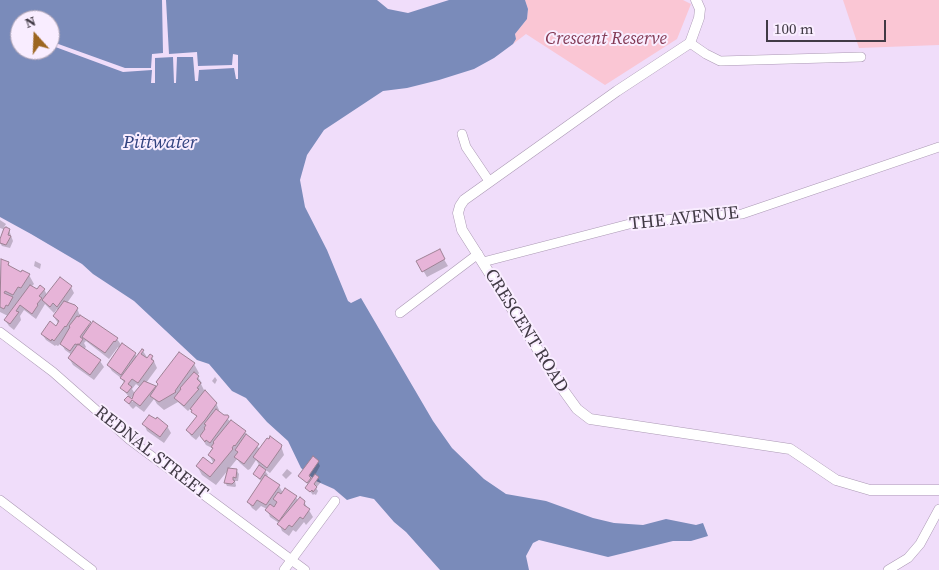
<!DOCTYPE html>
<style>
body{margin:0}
#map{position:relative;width:939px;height:570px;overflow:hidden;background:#f0ddfa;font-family:"Source Serif 4",serif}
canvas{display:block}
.north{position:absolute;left:10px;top:10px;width:50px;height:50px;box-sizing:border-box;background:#f9edff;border:1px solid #afa5b5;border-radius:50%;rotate:340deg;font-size:14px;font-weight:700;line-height:20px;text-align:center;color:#413a45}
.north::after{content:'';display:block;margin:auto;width:18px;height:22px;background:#9d6621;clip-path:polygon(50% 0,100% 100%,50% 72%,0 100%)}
.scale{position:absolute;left:766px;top:20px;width:120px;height:22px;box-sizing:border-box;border:2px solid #413a45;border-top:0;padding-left:6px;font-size:15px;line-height:18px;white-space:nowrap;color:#413a45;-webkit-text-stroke:4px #f9edff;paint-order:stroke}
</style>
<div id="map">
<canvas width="939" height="570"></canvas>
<div class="north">N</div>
<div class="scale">100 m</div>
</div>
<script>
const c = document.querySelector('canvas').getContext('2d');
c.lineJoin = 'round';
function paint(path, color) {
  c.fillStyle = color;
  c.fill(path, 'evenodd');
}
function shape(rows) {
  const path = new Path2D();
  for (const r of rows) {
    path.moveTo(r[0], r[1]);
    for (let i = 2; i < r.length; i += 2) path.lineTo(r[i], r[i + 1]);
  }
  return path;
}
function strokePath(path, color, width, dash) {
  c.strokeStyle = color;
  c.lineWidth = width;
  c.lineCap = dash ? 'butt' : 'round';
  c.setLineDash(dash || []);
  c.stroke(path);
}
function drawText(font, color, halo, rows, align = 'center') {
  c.font = font + ' "Source Serif 4",serif';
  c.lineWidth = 4;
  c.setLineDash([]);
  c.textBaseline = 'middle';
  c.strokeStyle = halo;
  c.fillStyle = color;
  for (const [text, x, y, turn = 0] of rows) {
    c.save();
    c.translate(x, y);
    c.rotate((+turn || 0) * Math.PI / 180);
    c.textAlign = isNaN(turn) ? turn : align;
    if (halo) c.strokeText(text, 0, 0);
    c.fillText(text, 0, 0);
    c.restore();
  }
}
paint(shape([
 [525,0,683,0,691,4,677,39,605,85,526,34,513,44,516,39,515,34,527,19,528,9],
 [843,0,939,0,939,45,859,48]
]), '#fac6d4');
paint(shape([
 [0,0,377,0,388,9,408,13,449,0,525,0,528,9,527,19,515,34,516,39,513,44,494,58,474,69,439,80,407,88,383,91,324,130,307,155,300,180,305,207,327,250,348,301,351,303,361,298,433,421,452,448,484,479,506,494,546,501,593,518,614,523,643,525,666,519,696,525,703,523,708,536,691,541,673,541,608,557,539,540,533,543,526,556,529,570,440,570,406,532,394,522,374,499,360,496,347,500,334,489,316,481,301,468,288,441,267,422,246,398,232,391,209,364,197,360,134,301,93,274,82,264,31,234,0,217],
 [20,20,50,20,50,50,20,50]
]), '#7a8bba');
paint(shape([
 [162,0,166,0,169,54,197,52,198,66,232,65,233,54,238,55,238,79,236,79,234,68,199,70,198,81,195,81,193,57,177,57,176,83,174,83,173,57,155,58,155,83,151,83,152,70,123,72,50,45,50,41,125,68,151,68,152,54,163,53]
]), '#f0ddfa');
paint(shape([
 [0,220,6,224,3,229,0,228],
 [9,230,13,241,10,248,2,246,0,243],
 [439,251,448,266,427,277,418,262],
 [1,261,8,263,11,268,29,275,34,284,31,287,37,291,44,289,47,295,71,287,74,293,67,303,77,308,80,316,91,326,94,322,117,339,122,346,135,354,137,357,143,351,148,359,152,357,157,368,146,383,156,389,179,354,194,364,199,373,197,376,202,383,201,384,204,390,216,403,219,410,218,412,245,432,248,438,260,449,281,446,284,455,270,473,263,468,268,475,266,477,279,486,283,493,296,497,298,501,304,502,313,517,306,525,304,522,296,532,293,530,289,536,282,531,279,523,270,517,267,509,261,506,256,511,252,508,248,502,262,482,254,474,260,466,256,460,250,469,248,470,240,463,237,459,216,485,202,475,197,466,212,466,214,464,209,455,214,449,206,445,200,435,196,440,191,436,187,430,197,418,191,408,188,411,178,402,164,410,157,404,154,399,144,412,136,406,133,409,130,406,126,400,129,397,122,388,125,384,121,378,112,371,108,365,120,349,118,347,109,359,86,341,84,343,86,347,84,349,100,361,104,367,94,380,73,365,69,358,72,355,65,350,61,343,58,346,56,345,55,346,46,340,42,334,57,327,58,323,54,317,59,311,57,309,54,313,45,304,36,319,24,310,20,316,21,320,14,330,9,326,5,320,8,316,0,312],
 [136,384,140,387,135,394,133,402,130,399,135,394,132,389],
 [35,261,41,264,40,269,34,266],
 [215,377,217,380,215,384,212,381],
 [144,424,167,426,171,433,164,443,147,431],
 [318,462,320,466,315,475,321,482,316,488,318,491,316,495,314,494,313,495,307,488,309,485,299,476],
 [287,469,292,473,286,479,282,475],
 [236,470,239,474,238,481,235,481,236,486,235,487,227,486,225,482]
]), '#0003');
const building = shape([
 [6,227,10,229,8,235,11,236,6,245,0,243,0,239,4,228,6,227],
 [440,249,445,259,422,272,416,261,440,249],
 [1,259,9,262,8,265,21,272,22,270,30,274,21,288,18,287,13,295,5,291,4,293,13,297,8,306,6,305,4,309,0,307,1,259],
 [60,277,72,286,57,307,53,303,50,307,42,300,60,277],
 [30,285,37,289,40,285,45,289,39,296,42,298,37,304,38,305,32,314,20,305,16,311,19,312,10,324,4,320,30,285],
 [64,301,75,305,78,308,66,327,65,326,54,341,52,339,51,341,41,334,50,321,56,326,59,321,53,316,64,301],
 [80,315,91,322,82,334,80,337,83,339,79,345,75,344,70,351,60,344,70,327,69,326,77,316,79,317,80,315],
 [93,321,118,338,115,342,114,341,105,353,82,337,93,321],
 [122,343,136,353,121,375,107,365,122,343],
 [78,344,101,360,90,375,68,358,78,344],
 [142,349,144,350,141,354,147,358,150,354,153,356,151,359,154,361,138,383,132,379,128,384,132,387,127,393,120,388,125,381,120,378,142,349],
 [179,352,195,363,175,391,176,392,159,402,150,396,158,384,156,382,179,352],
 [194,372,199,376,197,379,201,383,197,388,199,389,184,406,174,398,181,389,180,388,194,372],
 [144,381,156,386,140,406,132,400,129,404,124,400,128,396,132,399,134,393,144,381],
 [205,390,217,403,205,420,192,435,186,430,197,416,191,412,192,410,190,409,205,390],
 [216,409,224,415,228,415,229,417,210,443,206,440,205,442,200,436,205,429,204,428,206,425,204,424,216,409],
 [149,415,156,419,157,417,168,426,160,437,142,424,149,415],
 [231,420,246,431,235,446,234,445,232,448,233,449,210,477,196,466,203,457,212,464,215,460,208,455,213,448,211,447,214,443,213,442,231,420],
 [246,434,259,444,244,464,234,457,238,452,235,450,246,434],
 [270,436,282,445,281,448,267,468,253,457,267,438,269,439,270,436],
 [313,456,319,461,310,474,309,476,311,478,307,483,298,476,313,456],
 [259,465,266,470,260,479,253,474,259,465],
 [228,468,237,469,236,478,233,477,233,480,235,481,232,484,224,483,228,468],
 [315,474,319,477,314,484,317,487,313,492,312,490,310,492,305,488,315,474],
 [265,475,280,485,266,505,257,500,253,506,247,502,265,475],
 [285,488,297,496,279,521,265,510,270,504,274,507,277,502,273,499,278,492,281,494,285,488],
 [300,497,305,501,304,505,310,509,303,519,300,517,292,527,289,525,285,530,277,524,300,497]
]);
paint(building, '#e7b4d8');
strokePath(building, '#9e8295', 1);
const minor = shape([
 [690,43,706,54,720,61,861,57],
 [462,134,466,147,489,181],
 [483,262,637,222,742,214,939,147],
 [400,313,478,254],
 [0,332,53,372,130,440,305,570],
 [0,500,92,570],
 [284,570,335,501],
 [888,570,908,558,920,544,939,509]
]);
const tertiary = shape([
 [696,0,700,9,699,18,690,43,617,91,464,200,460,206,458,213,462,230,564,391,577,409,590,419,790,449,836,480,870,490,939,490]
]);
strokePath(minor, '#ab99b4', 10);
strokePath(tertiary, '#ab99b4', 11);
strokePath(minor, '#fff', 9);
strokePath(tertiary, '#fff', 10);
drawText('italic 18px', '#833a54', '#f9edff', [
 ["Crescent Reserve",606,39]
]);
drawText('18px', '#413a45', '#f9edff', [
 ["THE AVENUE",684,219,-6],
 ["CRESCENT ROAD",526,331,58],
 ["REDNAL STREET",151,453,38]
]);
drawText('italic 19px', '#324380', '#f9edff', [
 ["Pittwater",160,143]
]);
</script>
